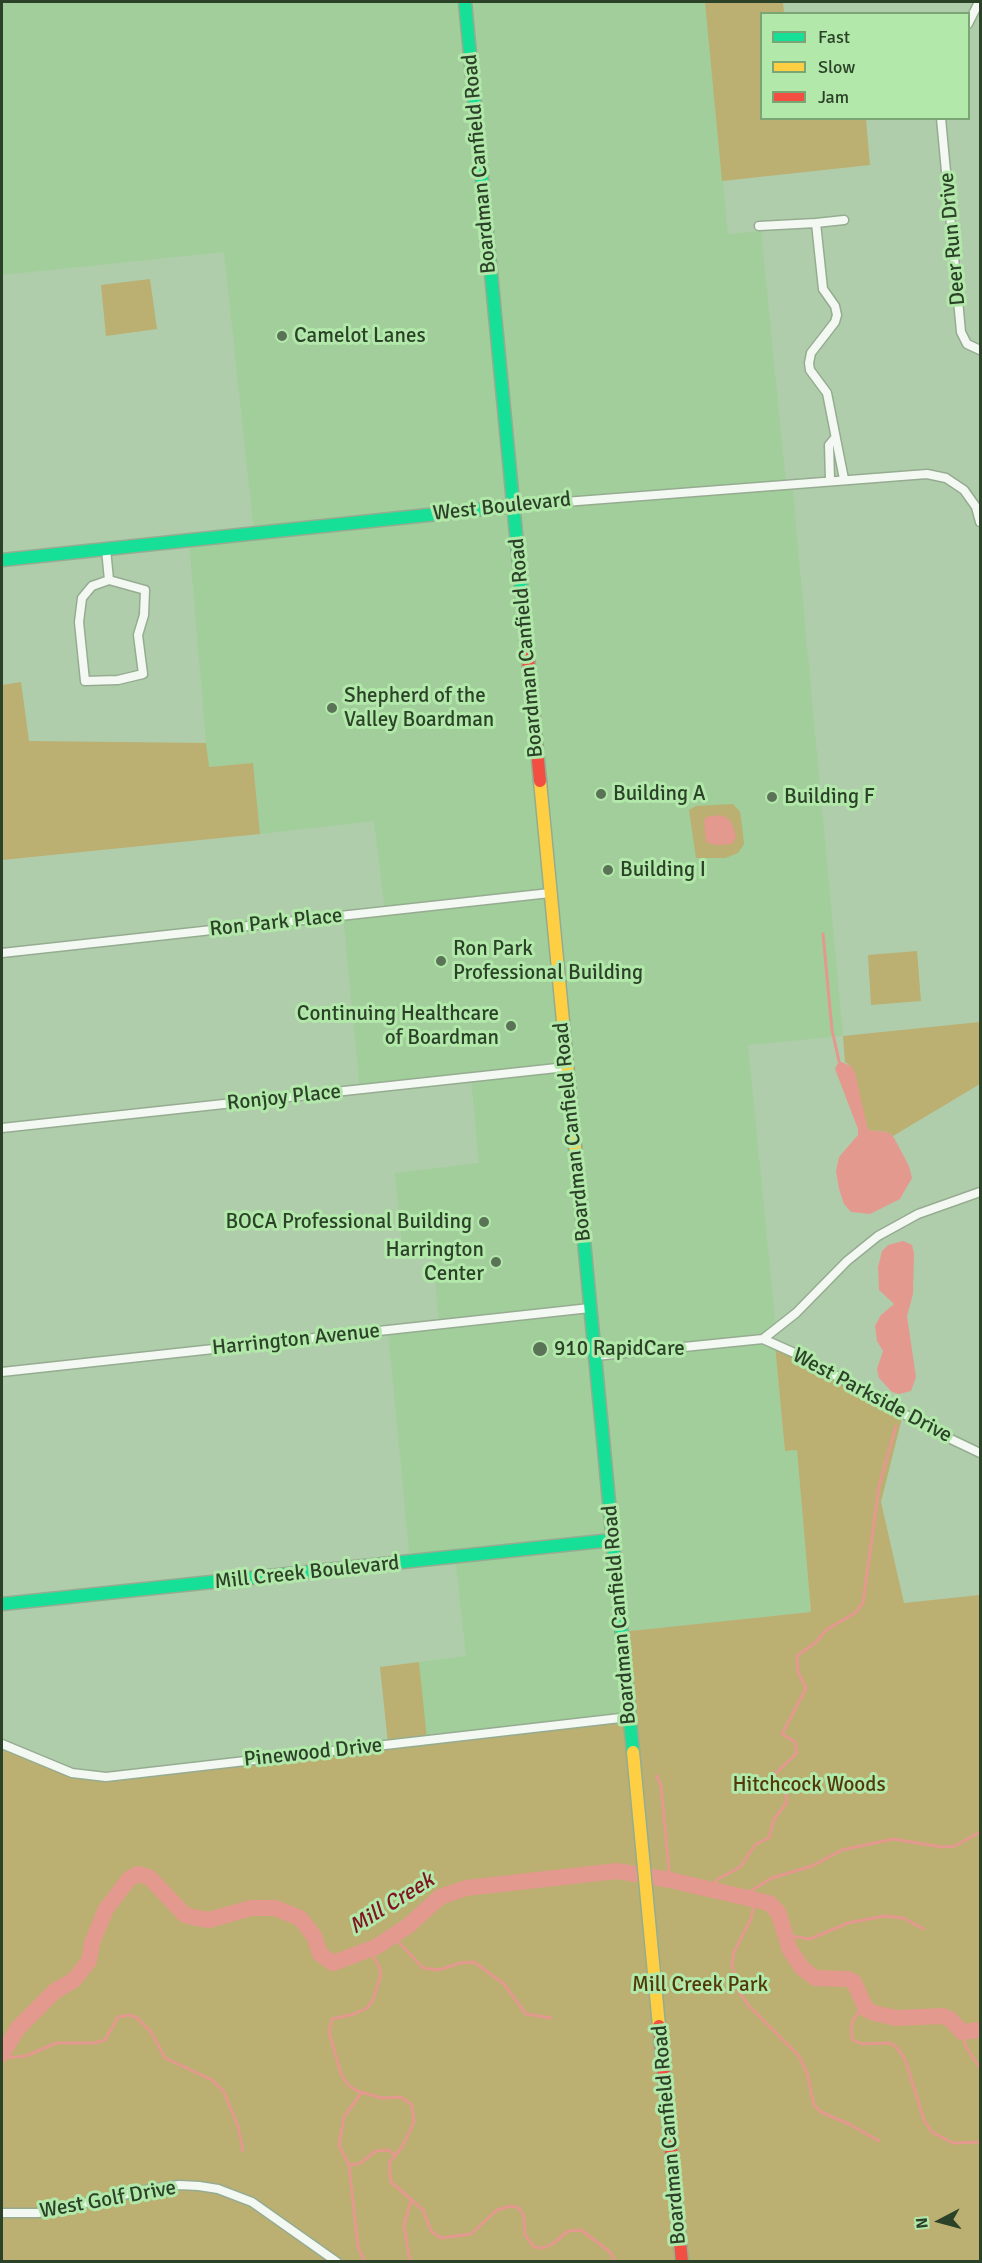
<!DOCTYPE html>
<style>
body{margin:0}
#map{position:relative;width:982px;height:2263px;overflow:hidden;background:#b0cdab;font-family:Signika,sans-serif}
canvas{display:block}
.frame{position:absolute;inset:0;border:3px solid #2b4128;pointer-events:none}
.legend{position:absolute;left:760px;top:12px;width:210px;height:108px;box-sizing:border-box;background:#b2e8aa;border:2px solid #7ca576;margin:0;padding:8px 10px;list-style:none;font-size:18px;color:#2b4128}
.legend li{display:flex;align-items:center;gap:12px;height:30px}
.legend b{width:30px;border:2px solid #7ca576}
.north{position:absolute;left:910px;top:2191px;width:60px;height:60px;-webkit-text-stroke:4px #b2e8aa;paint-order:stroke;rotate:264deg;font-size:16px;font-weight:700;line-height:24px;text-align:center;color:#2b4128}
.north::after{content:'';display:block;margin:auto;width:21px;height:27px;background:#2b4128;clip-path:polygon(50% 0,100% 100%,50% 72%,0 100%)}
</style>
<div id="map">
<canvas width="982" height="2263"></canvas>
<div class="frame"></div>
<ul class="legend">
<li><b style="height:8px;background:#16e098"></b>Fast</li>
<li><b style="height:8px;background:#ffcf43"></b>Slow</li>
<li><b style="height:8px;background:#f24e42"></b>Jam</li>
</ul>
<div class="north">N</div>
</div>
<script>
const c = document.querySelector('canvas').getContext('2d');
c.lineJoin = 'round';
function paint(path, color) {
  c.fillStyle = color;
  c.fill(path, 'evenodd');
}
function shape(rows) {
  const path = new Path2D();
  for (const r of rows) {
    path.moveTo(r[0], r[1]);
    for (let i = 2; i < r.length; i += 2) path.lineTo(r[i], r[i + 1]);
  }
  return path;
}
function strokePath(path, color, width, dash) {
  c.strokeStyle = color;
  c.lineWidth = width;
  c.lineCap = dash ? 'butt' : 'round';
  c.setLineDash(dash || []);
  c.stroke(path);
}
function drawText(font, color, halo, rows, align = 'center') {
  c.font = font + ' Signika,sans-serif';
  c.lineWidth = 6;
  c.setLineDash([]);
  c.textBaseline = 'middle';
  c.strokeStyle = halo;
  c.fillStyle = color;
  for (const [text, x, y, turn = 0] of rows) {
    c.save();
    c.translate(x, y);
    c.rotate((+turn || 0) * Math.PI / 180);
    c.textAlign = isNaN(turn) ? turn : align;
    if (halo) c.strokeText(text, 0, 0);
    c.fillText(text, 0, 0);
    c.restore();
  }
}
paint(shape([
 [2,2,705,2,728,234,761,231,786,483,792,483,843,1036,748,1045,776,1329,763,1339,775,1345,785,1451,797,1450,811,1612,621,1632,629,1717,426,1740,419,1662,466,1656,455,1557,410,1562,388,1330,439,1324,433,1256,403,1258,395,1173,479,1163,471,1078,360,1090,343,916,385,911,374,821,260,834,253,763,208,767,189,540,254,533,224,252,2,275]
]), '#a1ce9a');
paint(shape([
 [705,2,783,2,784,13,762,14,762,118,866,119,870,165,722,181],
 [150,279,157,329,106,336,101,285],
 [21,682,29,741,206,743,209,767,253,763,260,834,2,860,2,685],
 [733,804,740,812,742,825,744,844,738,853,725,858,696,858,689,810,696,806],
 [917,951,921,1001,871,1005,868,955],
 [980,1022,980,1084,893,1136,887,1132,868,1130,851,1066,845,1062,843,1036],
 [775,1345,903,1414,881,1502,904,1603,980,1595,980,2261,2,2261,2,1744,89,1776,388,1744,380,1667,419,1662,427,1740,629,1717,621,1632,811,1612,797,1450,785,1451]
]), '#bbaf71');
paint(shape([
 [720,815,728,818,733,826,736,837,732,844,716,845,706,842,704,821,706,817],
 [839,1061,851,1066,855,1073,868,1130,887,1132,893,1136,909,1166,912,1178,900,1199,870,1214,851,1212,844,1204,839,1189,836,1171,839,1157,858,1135,858,1129,835,1069],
 [903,1241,912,1245,914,1253,913,1294,907,1316,916,1377,911,1391,899,1394,892,1392,879,1378,877,1369,883,1351,877,1341,875,1326,881,1315,894,1304,879,1290,878,1267,882,1251,888,1245]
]), '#e4998f');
strokePath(shape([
 [823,934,832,1030,839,1061],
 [657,1776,661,1786,670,1880],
 [710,1889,718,1879,740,1867,756,1844,769,1838,774,1819,787,1802,785,1791,776,1780,775,1774,797,1753,795,1742,782,1734,806,1688,798,1672,797,1656,816,1642,826,1630,855,1613,863,1603,879,1486,896,1426],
 [742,1896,772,1878,812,1866,842,1850,893,1839,942,1847,955,1846,980,1832],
 [755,1899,751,1919,734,1952,732,1964,738,1990,748,2005,799,2056,807,2073,814,2105,821,2112,849,2124,879,2141],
 [785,1935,810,1939,848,1923,884,1916,903,1918,924,1929],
 [393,1936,423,1968,439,1970,460,1963,474,1962,504,1984,526,2014,551,2018],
 [369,1949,379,1966,381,1974,373,2000,367,2008,354,2014,332,2019,329,2032,341,2074,348,2085,357,2091,382,2098,401,2097,412,2105,414,2122,402,2147,389,2163,391,2182,423,2210,431,2231,441,2238,471,2234,497,2210,511,2206,519,2208,524,2216,525,2235,534,2247,543,2248,554,2243,568,2231,581,2230,610,2252,615,2262],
 [864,2005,853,2020,851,2031,853,2040,862,2044,890,2043,896,2047,905,2059,924,2120,932,2132,953,2143,980,2142],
 [962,2032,966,2047,980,2068],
 [2,2058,26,2056,56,2043,94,2043,105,2040,118,2017,130,2015,137,2018,151,2032,165,2058,212,2080,224,2092,238,2126,243,2151],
 [362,2092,344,2117,339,2145,349,2165,358,2247,365,2262],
 [349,2165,359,2164,376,2151,388,2150,395,2155],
 [410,2262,404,2225,411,2200]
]), '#e4998f', 3);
strokePath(shape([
 [2,2054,18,2028,55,1991,74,1980,89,1961,92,1943,106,1909,129,1879,138,1874,149,1877,185,1915,197,1918,209,1920,251,1908,275,1908,300,1918,314,1936,320,1954,333,1963,376,1947,408,1926,440,1897,466,1888,617,1871,670,1880,769,1903,778,1912,790,1950,802,1968,815,1978,848,1979,854,1982,866,2009,874,2013,896,2018,943,2016,950,2019,962,2032,980,2030]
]), '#e4998f', 16);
const street = shape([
 [968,24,979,2],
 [941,118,961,332,967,344,980,350],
 [816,223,844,220],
 [759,226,816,223,823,289,835,306,837,315,835,322,811,353,809,363,810,370,827,393,844,479],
 [830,480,829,445,835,438],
 [513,506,927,474,946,478,964,490,976,507,980,522],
 [106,549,109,580,145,590,144,615,138,635,143,674,118,680,85,681,79,622,82,598,92,586,109,580],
 [2,953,550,893],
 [2,1128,566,1067],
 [763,1339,796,1313,847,1261,878,1236,918,1214,980,1192],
 [763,1339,799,1355,936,1432,980,1453],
 [595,1356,763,1339],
 [2,1372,590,1308],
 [2,1744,72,1773,106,1777,629,1717],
 [2,2213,38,2213,151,2189,179,2185,199,2186,218,2189,252,2202,337,2262]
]);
const fast = shape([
 [465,2,524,617],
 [2,560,513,506],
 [575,1147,633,1752],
 [2,1604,612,1540]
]);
const slow = shape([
 [540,781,575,1147],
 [633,1752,659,2026]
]);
const jam = shape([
 [524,617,540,781],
 [659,2026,682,2262]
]);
strokePath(street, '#95ac91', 11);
strokePath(fast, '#95ac91', 15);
strokePath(slow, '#95ac91', 15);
strokePath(jam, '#95ac91', 15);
strokePath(street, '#f3f8f2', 8);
strokePath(fast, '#16e098', 12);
strokePath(slow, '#ffcf43', 12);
strokePath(jam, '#f24e42', 12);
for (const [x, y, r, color] of [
 [282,336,6,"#5a7256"],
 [332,708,6,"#5a7256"],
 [601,794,6,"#5a7256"],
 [772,797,6,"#5a7256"],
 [608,870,6,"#5a7256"],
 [441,961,6,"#5a7256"],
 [511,1026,6,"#5a7256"],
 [484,1222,6,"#5a7256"],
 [496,1262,6,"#5a7256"],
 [540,1349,8,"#5a7256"]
]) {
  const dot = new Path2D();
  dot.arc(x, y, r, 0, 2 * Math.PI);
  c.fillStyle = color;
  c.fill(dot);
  strokePath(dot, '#b2e8aa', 2);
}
drawText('21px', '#2b4128', '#b2e8aa', [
 ["Boardman Canfield Road",480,164,-95],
 ["Deer Run Drive",953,239,-95],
 ["West Boulevard",502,507,-6],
 ["Boardman Canfield Road",527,648,-95],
 ["Ron Park Place",276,923,-6],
 ["Ronjoy Place",284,1098,-6],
 ["Boardman Canfield Road",573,1132,-96],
 ["Harrington Avenue",296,1340,-6],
 ["West Parkside Drive",872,1396,28],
 ["Mill Creek Boulevard",307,1573,-6],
 ["Boardman Canfield Road",620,1615,-95],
 ["Pinewood Drive",313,1753,-6],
 ["Boardman Canfield Road",670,2135,-95],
 ["West Golf Drive",108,2200,-10]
]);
drawText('21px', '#2b4128', '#b2e8aa', [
 ["Camelot Lanes",294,336],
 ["Shepherd of the",344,696],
 ["Valley Boardman",344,720],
 ["Building A",613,794],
 ["Building F",784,797],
 ["Building I",620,870],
 ["Ron Park",453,949],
 ["Professional Building",453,973],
 ["Continuing Healthcare",499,1014,"right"],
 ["of Boardman",499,1038,"right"],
 ["BOCA Professional Building",472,1222,"right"],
 ["Harrington",484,1250,"right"],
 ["Center",484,1274,"right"],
 ["910 RapidCare",554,1349]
], 'left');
drawText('21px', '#513a08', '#b2e8aa', [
 ["Hitchcock Woods",809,1785],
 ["Mill Creek Park",700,1985]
]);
drawText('italic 22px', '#811522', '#b2e8aa', [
 ["Mill Creek",392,1904,-32]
]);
</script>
